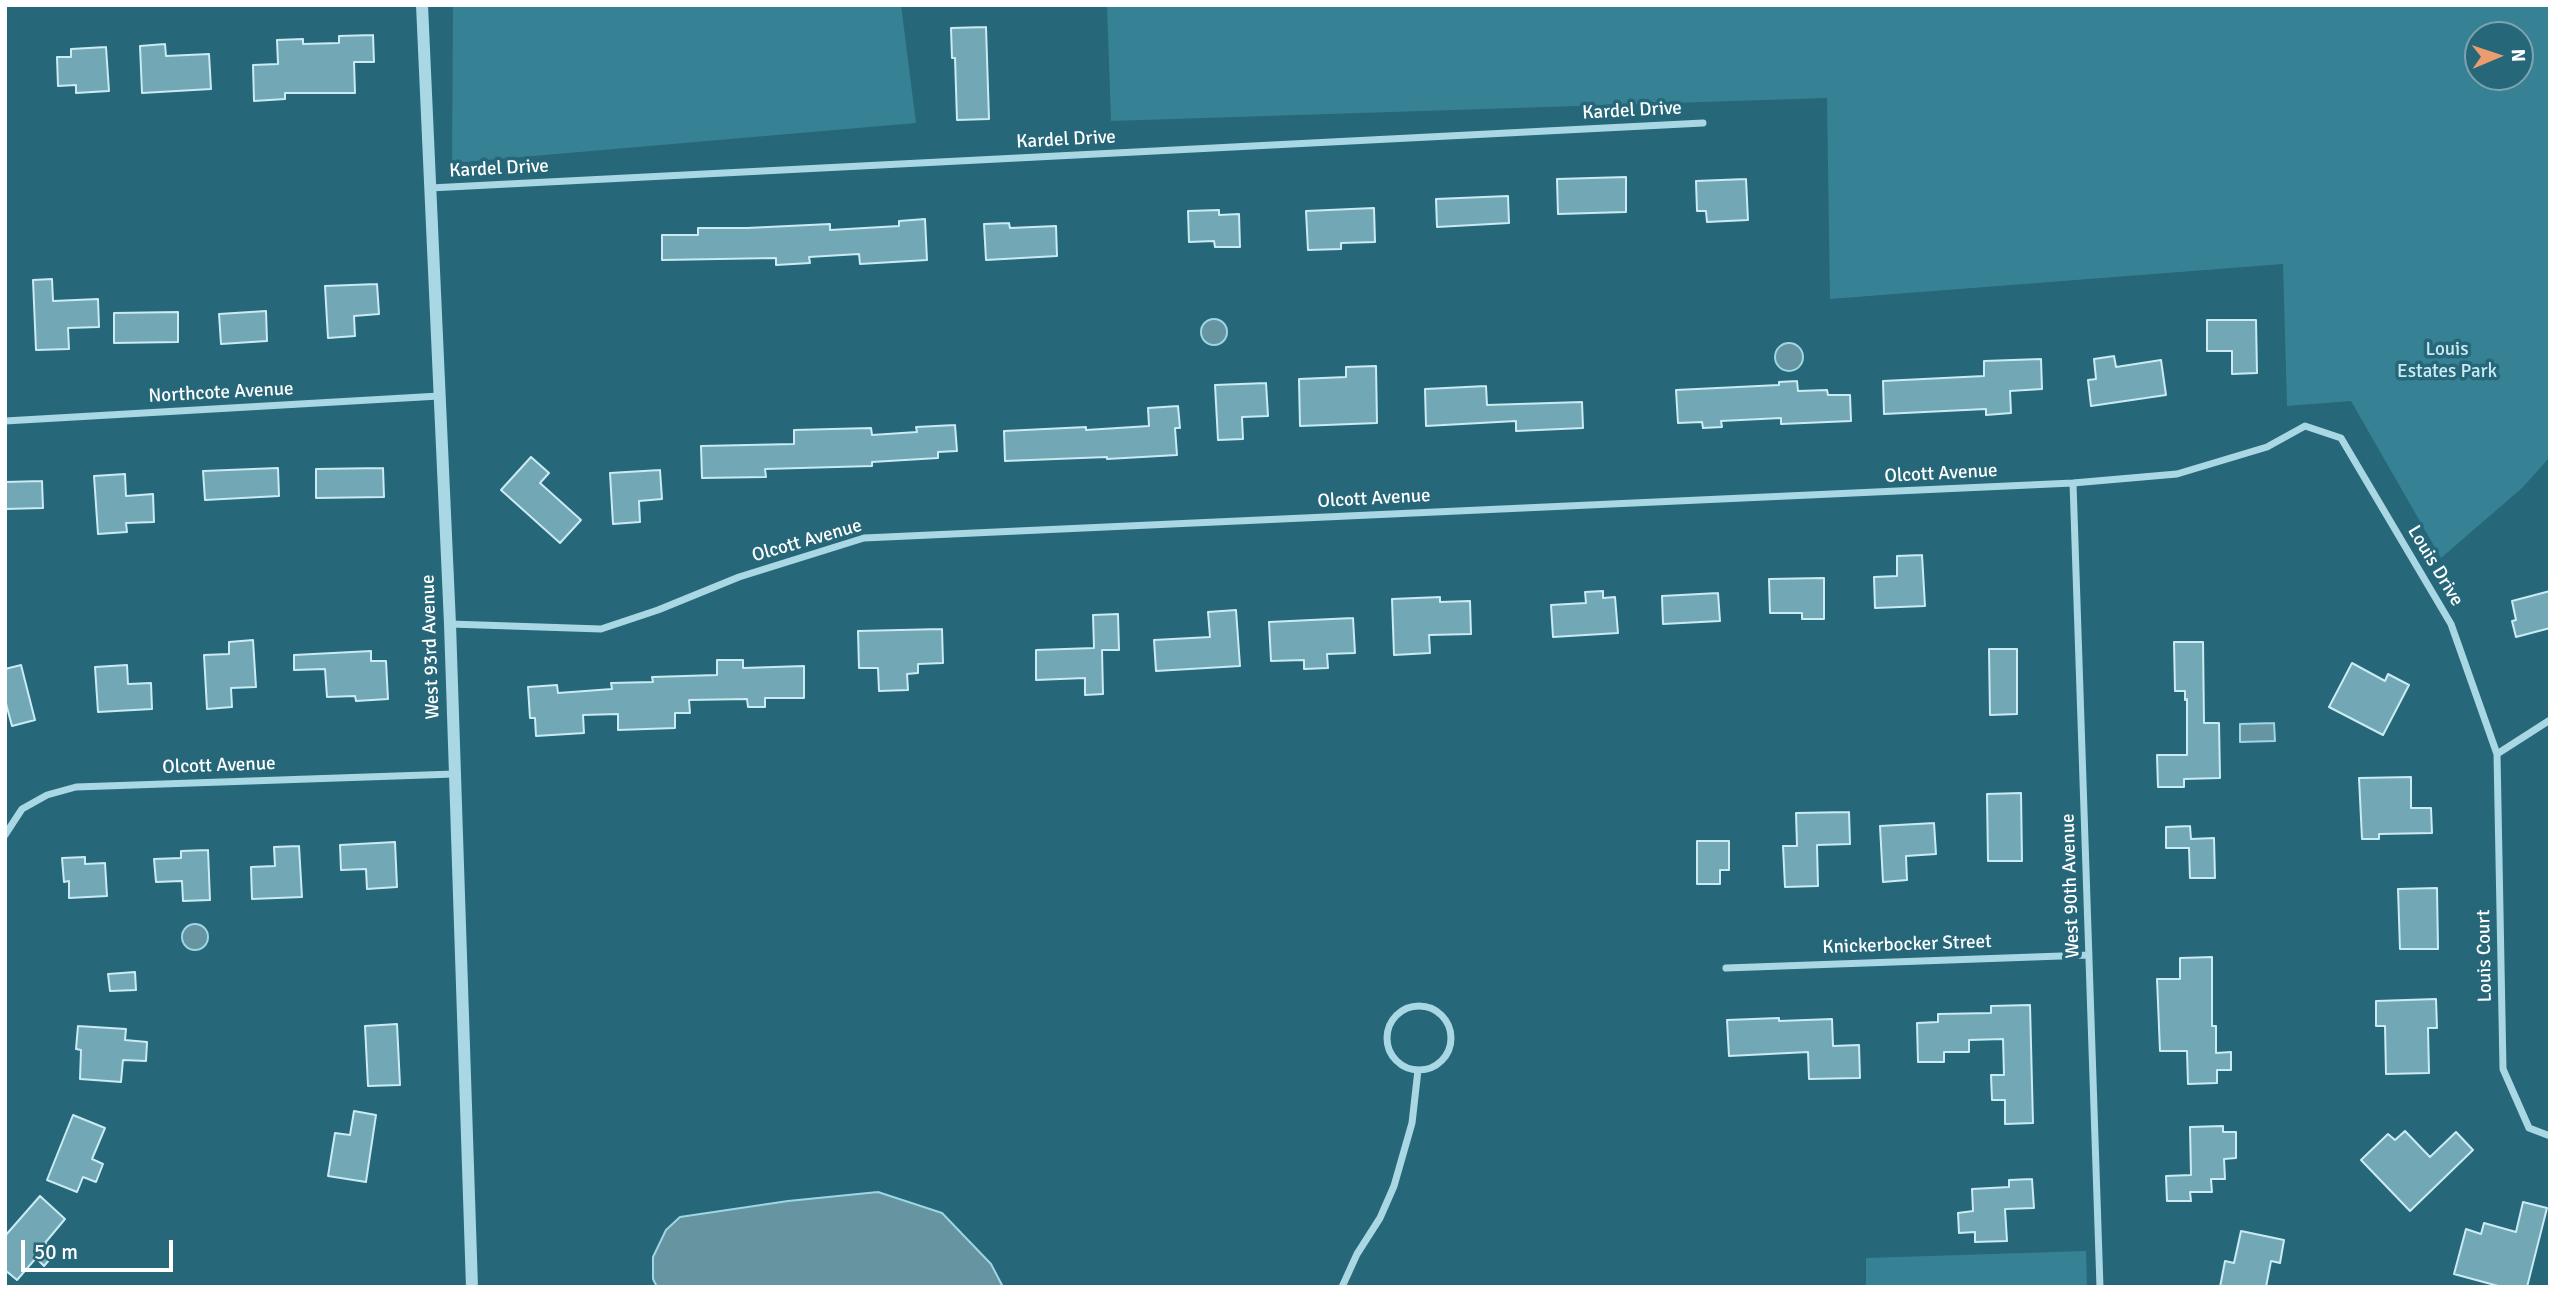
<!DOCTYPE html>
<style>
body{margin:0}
#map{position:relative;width:2555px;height:1292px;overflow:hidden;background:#266779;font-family:Signika,sans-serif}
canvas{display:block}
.frame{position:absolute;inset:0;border:7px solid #fff;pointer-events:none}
.north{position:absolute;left:2464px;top:21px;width:70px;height:70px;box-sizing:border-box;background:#266779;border:2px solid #7da4af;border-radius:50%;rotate:88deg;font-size:19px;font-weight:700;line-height:28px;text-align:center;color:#fff}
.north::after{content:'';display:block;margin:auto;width:24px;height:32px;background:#ec9c6e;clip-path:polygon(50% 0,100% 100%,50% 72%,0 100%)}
.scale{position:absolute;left:21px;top:1240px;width:152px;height:32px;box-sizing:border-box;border:4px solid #fff;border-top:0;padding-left:9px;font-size:21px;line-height:24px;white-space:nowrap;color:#fff;-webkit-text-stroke:5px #266779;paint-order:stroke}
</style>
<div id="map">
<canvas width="2555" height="1292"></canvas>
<div class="frame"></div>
<div class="north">N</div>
<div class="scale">50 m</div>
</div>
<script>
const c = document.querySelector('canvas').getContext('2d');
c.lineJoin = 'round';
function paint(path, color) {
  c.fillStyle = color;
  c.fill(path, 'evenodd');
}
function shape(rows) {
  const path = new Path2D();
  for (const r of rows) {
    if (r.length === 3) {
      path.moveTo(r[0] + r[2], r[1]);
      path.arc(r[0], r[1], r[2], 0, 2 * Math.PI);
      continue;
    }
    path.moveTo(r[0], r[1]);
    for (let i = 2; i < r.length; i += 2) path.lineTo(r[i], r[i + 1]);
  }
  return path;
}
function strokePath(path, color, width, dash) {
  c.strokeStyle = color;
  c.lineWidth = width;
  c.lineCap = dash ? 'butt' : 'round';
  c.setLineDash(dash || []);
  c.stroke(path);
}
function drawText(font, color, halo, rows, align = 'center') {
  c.font = font + ' Signika,sans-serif';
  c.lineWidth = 7;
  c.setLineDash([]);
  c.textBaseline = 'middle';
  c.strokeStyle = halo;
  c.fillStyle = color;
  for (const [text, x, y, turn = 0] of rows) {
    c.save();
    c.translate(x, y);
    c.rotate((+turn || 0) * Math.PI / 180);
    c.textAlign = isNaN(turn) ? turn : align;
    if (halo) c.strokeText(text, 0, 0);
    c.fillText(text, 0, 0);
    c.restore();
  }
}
paint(shape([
 [453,5,901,5,916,123,452,163],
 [1107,5,2550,5,2550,457,2522,488,2441,558,2351,401,2287,406,2283,264,1830,299,1827,98,1111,121],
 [2478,35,2520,35,2520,77,2478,77],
 [2086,1251,2087,1287,1866,1287,1866,1258]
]), '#378195');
const water = shape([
 [1214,332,13],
 [1789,357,14],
 [2274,723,2275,741,2240,742,2240,724,2274,723],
 [195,937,13],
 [878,1192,942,1213,991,1264,1003,1287,657,1287,653,1279,653,1257,666,1230,680,1217,788,1201,878,1192]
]);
paint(water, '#6694a1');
strokePath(water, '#9dd6e4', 2);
const building = shape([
 [986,27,989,119,957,120,955,58,952,58,951,28,986,27],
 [373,35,374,62,354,62,355,93,285,93,285,99,254,101,253,65,278,64,277,40,303,39,303,44,339,43,339,36,373,35],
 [165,44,166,56,209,54,211,89,142,93,140,46,165,44],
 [106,47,109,91,76,93,76,85,58,86,57,57,71,57,71,49,106,47],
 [1626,177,1626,212,1558,214,1557,179,1626,177],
 [1746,179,1748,220,1707,222,1706,211,1697,211,1696,181,1746,179],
 [1508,196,1509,223,1437,227,1436,199,1508,196],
 [1374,208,1375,242,1341,243,1341,249,1308,250,1306,211,1374,208],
 [1219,210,1219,215,1239,214,1240,247,1215,247,1214,241,1189,242,1188,211,1219,210],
 [925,219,927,260,860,264,859,254,809,257,810,263,776,265,776,258,662,260,662,235,698,235,698,228,747,228,830,224,830,230,899,226,899,221,925,219],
 [1009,223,1010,228,1056,226,1057,256,986,260,984,224,1009,223],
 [52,279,53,301,98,299,99,327,68,328,69,349,36,350,33,280,52,279],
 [377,284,379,314,354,316,355,336,328,338,325,286,377,284],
 [266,311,267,341,221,344,219,314,266,311],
 [178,312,178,342,114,343,114,313,178,312],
 [2207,320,2256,320,2257,373,2232,374,2232,351,2207,351,2207,320],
 [2114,356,2116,367,2161,360,2166,395,2091,406,2088,380,2096,379,2094,359,2114,356],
 [2041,359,2042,389,2010,391,2011,413,1986,415,1986,409,1884,414,1883,381,1984,376,1984,361,2041,359],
 [1376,366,1377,423,1300,426,1299,379,1346,377,1346,367,1376,366],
 [1797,381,1798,391,1827,390,1828,395,1850,395,1851,421,1781,424,1781,418,1721,421,1722,427,1703,428,1702,422,1678,423,1676,390,1779,385,1779,382,1797,381],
 [1266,383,1268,416,1242,417,1243,439,1218,440,1215,385,1266,383],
 [1486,386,1487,405,1582,402,1583,428,1516,431,1516,421,1426,426,1425,389,1486,386],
 [1178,406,1180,428,1175,428,1177,455,1107,459,1107,457,1005,461,1004,431,1086,427,1086,430,1149,426,1148,408,1178,406],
 [955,425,957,451,938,452,938,458,872,462,872,466,765,469,766,477,702,478,701,446,794,444,794,430,871,428,872,435,917,432,916,427,955,425],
 [531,457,549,473,540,483,581,520,560,543,501,490,531,457],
 [278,468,279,496,205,500,203,471,278,468],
 [383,468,384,497,316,498,316,469,383,468],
 [660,470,662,499,639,501,640,522,613,524,610,473,660,470],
 [125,474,126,496,153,494,154,522,126,523,127,532,98,534,94,476,125,474],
 [42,481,43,508,5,509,5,482,42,481],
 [1922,555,1925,606,1875,608,1874,577,1897,576,1897,556,1922,555],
 [1824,578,1824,619,1802,619,1802,613,1770,613,1769,579,1824,578],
 [1603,591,1603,598,1615,597,1618,633,1553,637,1551,605,1586,603,1585,592,1603,591],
 [2550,591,2550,628,2516,637,2512,621,2516,620,2512,601,2550,591],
 [1718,593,1720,621,1663,624,1662,596,1718,593],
 [1440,597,1440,602,1470,601,1471,634,1429,635,1430,653,1394,655,1392,599,1440,597],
 [1236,610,1240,666,1156,671,1154,640,1210,637,1208,612,1236,610],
 [1118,614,1119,650,1102,650,1103,694,1085,695,1085,678,1036,680,1036,650,1094,648,1093,615,1118,614],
 [1353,618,1355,653,1327,654,1328,668,1304,669,1304,660,1271,661,1269,622,1353,618],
 [942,629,943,663,918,664,918,673,907,674,908,690,879,691,878,668,859,668,858,631,942,629],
 [253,640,256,687,231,688,232,707,207,709,204,655,229,654,229,642,253,640],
 [2174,642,2203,642,2204,723,2219,723,2220,778,2184,779,2184,787,2158,787,2157,755,2187,755,2187,699,2185,700,2185,691,2175,691,2174,642],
 [1989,649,2017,649,2017,714,1990,715,1989,649],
 [371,651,371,661,386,661,388,699,356,701,355,696,327,697,325,669,294,670,294,655,371,651],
 [717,660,743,660,743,668,804,666,804,698,765,698,765,707,748,707,747,699,689,700,690,713,675,713,675,728,618,730,618,714,583,715,584,733,536,736,535,718,530,718,528,687,557,685,558,693,612,689,611,683,653,682,652,677,717,675,717,660],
 [2352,663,2385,681,2388,674,2409,685,2383,735,2329,707,2352,663],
 [21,665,35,720,12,726,5,700,5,669,21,665],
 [127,665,128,684,151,683,152,709,98,712,95,667,127,665],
 [2411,777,2411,808,2431,808,2432,833,2379,834,2379,839,2362,839,2359,778,2411,777],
 [2021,793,2022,861,1988,861,1987,794,2021,793],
 [1849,812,1850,844,1817,845,1818,886,1785,887,1783,846,1797,846,1796,813,1849,812],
 [1934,823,1936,854,1906,856,1907,880,1883,882,1880,826,1934,823],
 [2190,826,2191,839,2214,838,2215,878,2190,878,2189,848,2166,848,2166,827,2190,826],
 [1697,841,1729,841,1729,870,1720,870,1720,884,1697,884,1697,841],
 [395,842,397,887,367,889,366,869,341,870,340,845,395,842],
 [299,846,302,897,252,899,251,867,275,866,274,847,299,846],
 [208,850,210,900,183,901,182,881,156,882,154,859,181,858,181,851,208,850],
 [85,857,85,864,105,863,107,896,69,898,69,881,64,882,62,858,85,857],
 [2437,888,2438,949,2400,949,2398,889,2437,888],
 [2212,957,2212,1026,2216,1026,2216,1053,2231,1052,2231,1070,2217,1070,2217,1083,2188,1084,2187,1051,2160,1051,2157,979,2180,979,2180,958,2212,957],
 [135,972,136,990,110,991,108,974,135,972],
 [2436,999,2437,1028,2428,1028,2429,1073,2386,1074,2385,1026,2376,1026,2376,1001,2436,999],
 [2030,1005,2033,1123,2005,1124,2005,1100,1992,1100,1991,1075,2004,1075,2003,1039,1969,1040,1969,1052,1944,1052,1944,1062,1918,1062,1917,1023,1938,1022,1938,1014,1991,1013,1991,1006,2030,1005],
 [1779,1018,1779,1021,1832,1019,1833,1046,1859,1045,1860,1078,1809,1079,1808,1052,1729,1056,1727,1020,1779,1018],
 [397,1024,400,1085,368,1086,365,1026,397,1024],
 [78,1026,126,1029,125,1040,147,1042,146,1061,123,1060,121,1082,80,1079,81,1050,76,1049,78,1026],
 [354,1111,376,1115,366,1182,328,1176,335,1133,350,1135,354,1111],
 [73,1115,105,1128,92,1159,103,1164,96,1182,83,1177,77,1192,47,1180,73,1115],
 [2223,1126,2223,1132,2236,1132,2236,1158,2224,1159,2225,1179,2211,1179,2212,1192,2190,1192,2191,1201,2167,1201,2166,1176,2191,1175,2190,1127,2223,1126],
 [2405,1131,2430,1157,2456,1132,2473,1150,2410,1211,2361,1160,2388,1134,2395,1140,2405,1131],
 [2032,1179,2034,1208,2005,1209,2007,1241,1975,1242,1975,1232,1959,1233,1958,1213,1973,1211,1972,1189,2009,1187,2009,1180,2032,1179],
 [40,1196,65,1219,45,1243,56,1252,44,1266,36,1258,17,1280,5,1270,5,1236,40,1196],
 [2523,1202,2547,1208,2527,1287,2502,1287,2454,1274,2466,1229,2481,1234,2484,1223,2516,1232,2523,1202],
 [2241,1231,2284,1240,2280,1263,2271,1261,2266,1287,2220,1287,2225,1261,2234,1263,2241,1231]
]);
paint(building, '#72a8b6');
strokePath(building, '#cbebf3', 2);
strokePath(shape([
 [430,188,1703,123],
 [5,421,439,396],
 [2073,483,2100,1287],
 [450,624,601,629,658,610,739,577,864,538,2073,483,2177,474,2267,447,2305,426,2341,438,2451,624,2497,754,2503,1069,2529,1128,2550,1136],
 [2497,754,2550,720],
 [5,835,22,809,47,795,76,787,454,774],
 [1726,968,2089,955],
 [1419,1038,32],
 [1342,1287,1357,1254,1380,1218,1394,1186,1412,1123,1418,1070]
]), '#a9d7e3', 7);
strokePath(shape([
 [422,5,450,624,472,1287]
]), '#a9d7e3', 12);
drawText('19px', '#fff', '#266779', [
 ["Kardel Drive",1632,111,-3],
 ["Kardel Drive",1066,140,-3],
 ["Kardel Drive",499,169,-3],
 ["Northcote Avenue",221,393,-3],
 ["Olcott Avenue",1941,474,-3],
 ["Olcott Avenue",1374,499,-3],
 ["Olcott Avenue",807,541,-16],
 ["Louis Drive",2435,566,59],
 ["West 93rd Avenue",431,647,-92],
 ["Olcott Avenue",219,766,-2],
 ["West 90th Avenue",2071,886,-92],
 ["Knickerbocker Street",1907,945,-2],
 ["Louis Court",2485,956,-91]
]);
drawText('19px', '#cbebf3', '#266779', [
 ["Louis",2447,350],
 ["Estates Park",2447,372]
]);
</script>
